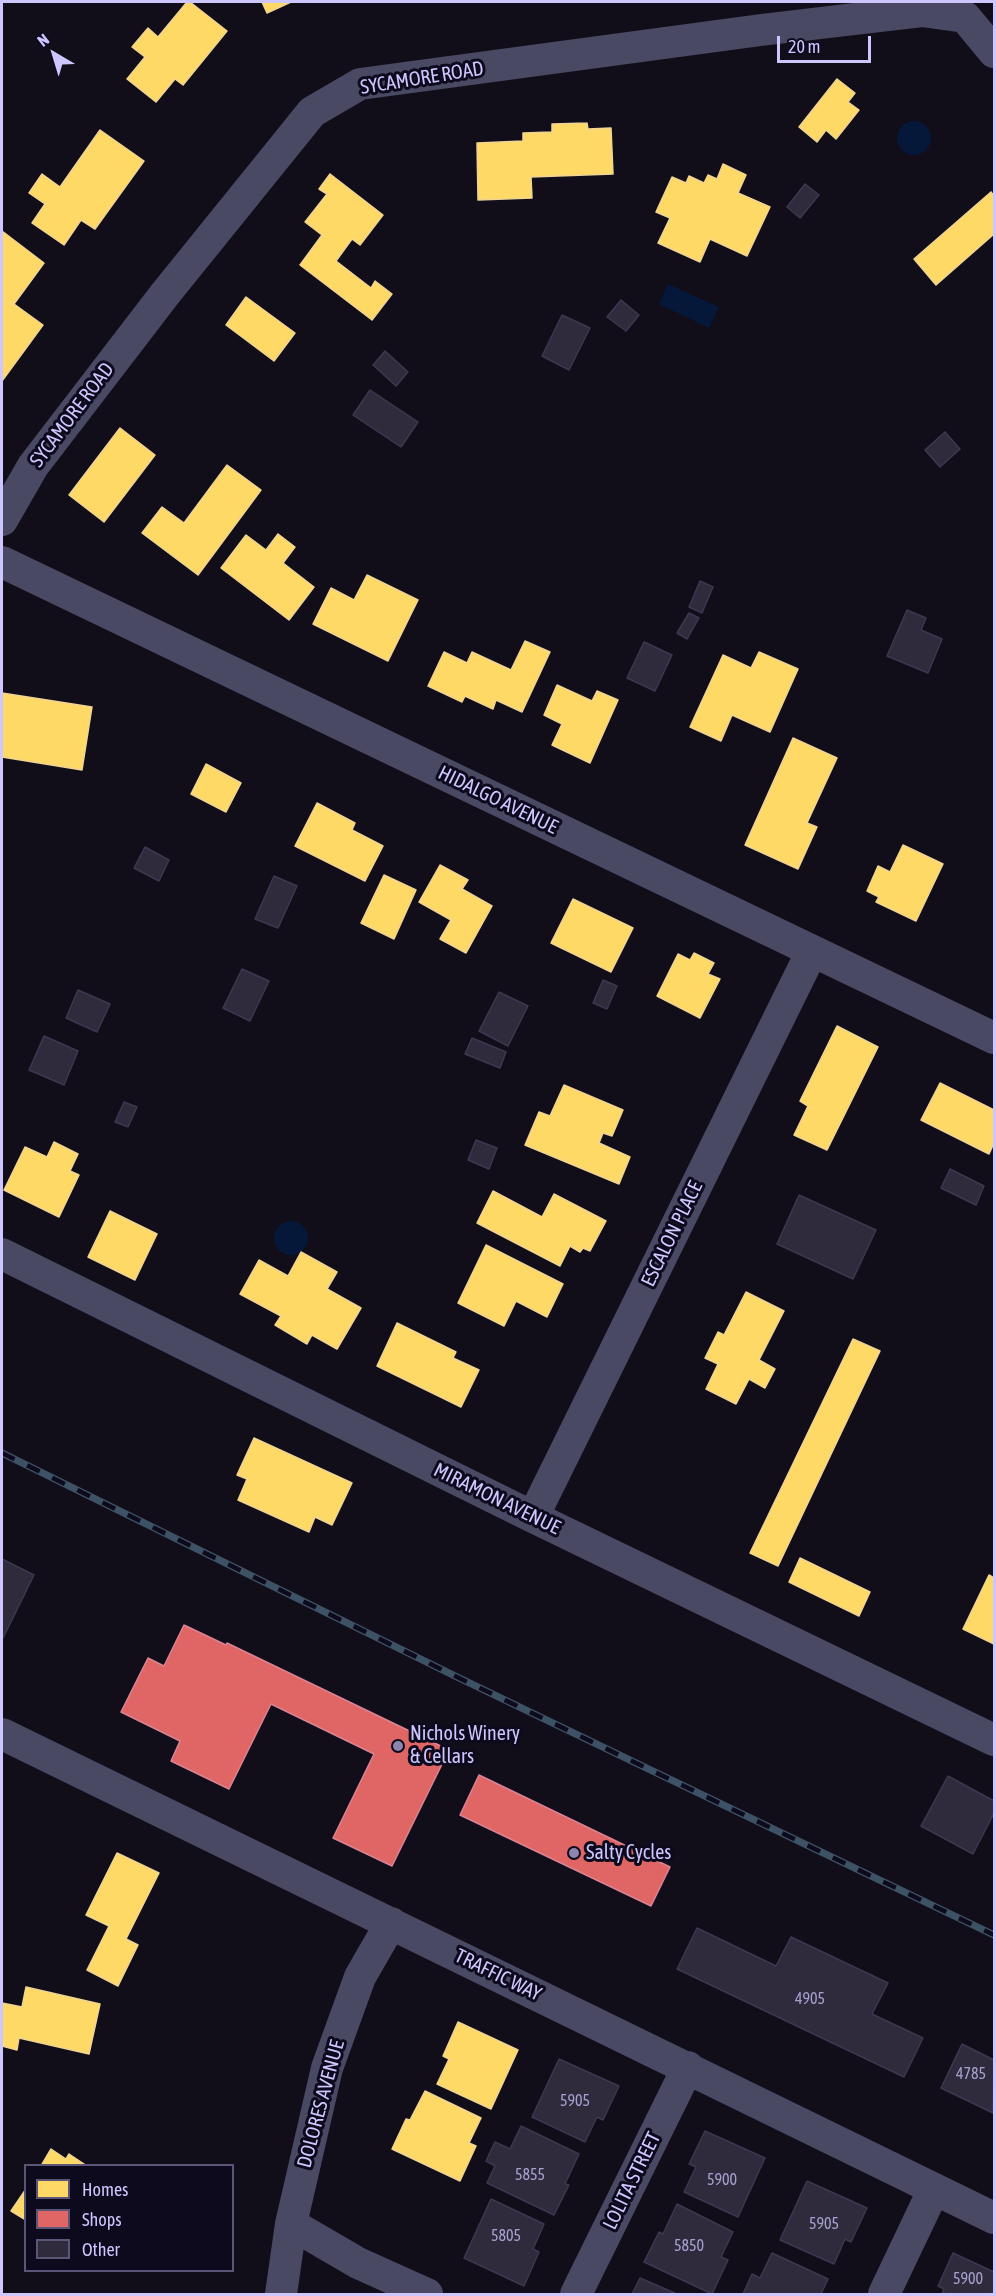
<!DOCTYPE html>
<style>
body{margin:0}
#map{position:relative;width:996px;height:2296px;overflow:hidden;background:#110e1a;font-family:"Asap Condensed",sans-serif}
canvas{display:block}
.frame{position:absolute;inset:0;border:3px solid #cec7ff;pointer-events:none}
.legend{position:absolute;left:24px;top:2164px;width:210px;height:108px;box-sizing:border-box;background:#0e0a1e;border:2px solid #5b5678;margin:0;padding:8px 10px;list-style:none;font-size:18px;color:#cec7ff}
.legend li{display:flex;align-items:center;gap:12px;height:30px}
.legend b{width:30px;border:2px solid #5b5678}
.north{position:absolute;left:24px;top:24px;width:60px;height:60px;-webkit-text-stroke:4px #0e0a1e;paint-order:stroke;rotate:322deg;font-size:16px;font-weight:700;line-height:24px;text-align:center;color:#cec7ff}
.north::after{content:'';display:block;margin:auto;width:21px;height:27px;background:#cec7ff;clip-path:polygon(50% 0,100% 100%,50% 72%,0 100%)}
.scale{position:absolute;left:777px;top:36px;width:94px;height:27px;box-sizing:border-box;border:3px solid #cec7ff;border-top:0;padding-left:8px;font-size:18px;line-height:21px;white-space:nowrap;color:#cec7ff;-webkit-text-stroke:4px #0e0a1e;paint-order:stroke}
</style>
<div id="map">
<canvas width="996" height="2296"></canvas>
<div class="frame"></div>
<ul class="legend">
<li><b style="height:16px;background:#ffd966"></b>Homes</li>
<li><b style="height:16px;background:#e06666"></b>Shops</li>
<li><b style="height:16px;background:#2f2b3d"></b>Other</li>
</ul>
<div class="north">N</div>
<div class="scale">20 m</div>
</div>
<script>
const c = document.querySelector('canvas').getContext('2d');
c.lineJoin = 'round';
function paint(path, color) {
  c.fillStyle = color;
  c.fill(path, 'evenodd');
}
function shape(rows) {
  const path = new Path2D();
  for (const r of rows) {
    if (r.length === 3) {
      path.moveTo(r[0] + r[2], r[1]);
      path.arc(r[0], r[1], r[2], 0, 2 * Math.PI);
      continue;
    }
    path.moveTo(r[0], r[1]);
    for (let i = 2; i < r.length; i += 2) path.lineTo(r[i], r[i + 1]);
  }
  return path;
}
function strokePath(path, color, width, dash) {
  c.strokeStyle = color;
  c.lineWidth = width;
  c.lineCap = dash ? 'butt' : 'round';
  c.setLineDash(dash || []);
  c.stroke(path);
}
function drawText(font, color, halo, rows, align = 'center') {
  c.font = font + ' "Asap Condensed",sans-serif';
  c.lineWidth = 6;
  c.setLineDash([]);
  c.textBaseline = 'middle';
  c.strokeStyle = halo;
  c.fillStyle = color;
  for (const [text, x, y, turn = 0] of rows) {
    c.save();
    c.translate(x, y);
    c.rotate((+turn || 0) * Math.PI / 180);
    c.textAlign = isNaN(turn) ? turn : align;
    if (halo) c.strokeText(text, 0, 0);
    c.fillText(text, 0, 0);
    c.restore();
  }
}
paint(shape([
 [914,138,17],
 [668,284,719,307,709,328,659,304],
 [291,1238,17]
]), '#061839');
const homes = shape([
 [187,2,190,2,227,31,183,85,175,79,156,102,127,79,145,57,132,47,148,28,158,37,187,2],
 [262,2,291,2,267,13,262,2],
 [837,79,855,93,848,102,859,110,836,139,826,130,817,142,799,127,837,79],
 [587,123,588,129,611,128,613,174,531,177,532,198,478,200,477,143,523,141,523,133,552,132,552,124,587,123],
 [100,130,144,161,95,229,81,220,64,245,32,223,45,204,29,193,42,174,60,187,100,130],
 [723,164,746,175,738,193,770,207,747,256,710,239,700,262,658,243,670,218,656,212,672,177,686,183,689,176,704,183,708,175,717,179,723,164],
 [330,174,383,215,360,245,352,239,336,261,371,288,375,281,392,294,372,320,300,265,322,235,305,222,327,194,319,189,330,174],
 [991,192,994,196,994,234,936,285,914,259,991,192],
 [2,231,44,263,14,304,43,325,2,381,2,231],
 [246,297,295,333,274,361,226,325,246,297],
 [120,428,155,455,104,522,69,495,120,428],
 [227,465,261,490,198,575,142,533,162,507,184,523,227,465],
 [278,534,295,547,283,563,314,587,289,620,221,568,246,535,266,550,278,534],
 [367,575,418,600,388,661,313,624,331,588,354,600,367,575],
 [525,641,550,652,522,712,496,700,493,709,465,696,462,702,428,686,444,652,467,663,472,652,511,670,525,641],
 [759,652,798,669,770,732,732,715,721,741,690,727,723,655,751,668,759,652],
 [557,685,592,701,597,691,618,700,590,763,552,745,562,724,544,715,557,685],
 [2,693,92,707,82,770,2,757,2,693],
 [793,738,837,758,807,823,817,827,798,869,745,845,793,738],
 [206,764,241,783,226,812,191,794,206,764],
 [317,803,355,823,352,830,383,846,365,881,295,846,317,803],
 [903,845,943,864,916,921,876,902,879,897,867,891,878,866,890,872,903,845],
 [440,865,468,880,462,889,492,906,466,953,440,939,451,920,419,902,440,865],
 [384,875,416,890,394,939,361,923,384,875],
 [573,899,633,928,611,972,551,943,573,899],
 [694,953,714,963,708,974,720,979,700,1018,657,996,678,954,690,960,694,953],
 [837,1026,878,1047,827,1150,794,1135,808,1106,800,1101,837,1026],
 [940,1083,994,1110,994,1143,989,1154,921,1120,940,1083],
 [564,1085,623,1110,612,1136,603,1133,599,1143,630,1157,619,1184,525,1145,539,1112,550,1116,564,1085],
 [54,1142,78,1154,70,1171,79,1175,59,1217,4,1190,25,1147,47,1157,54,1142],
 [493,1191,542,1217,554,1194,606,1221,590,1251,583,1248,580,1252,570,1246,560,1266,477,1223,493,1191],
 [110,1211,157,1234,135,1280,88,1257,110,1211],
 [486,1245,563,1284,547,1317,516,1301,504,1326,458,1303,486,1245],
 [301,1252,337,1272,327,1289,361,1308,337,1349,312,1335,307,1344,275,1325,281,1316,240,1294,259,1260,288,1276,301,1252],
 [746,1292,784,1311,759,1360,775,1369,765,1388,749,1379,736,1404,706,1389,718,1364,705,1358,718,1332,724,1335,746,1292],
 [397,1323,456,1352,453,1358,479,1370,461,1407,377,1366,397,1323],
 [853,1339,880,1351,778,1566,750,1553,853,1339],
 [254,1438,352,1483,332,1525,315,1517,309,1532,238,1500,247,1479,237,1475,254,1438],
 [800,1558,870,1592,859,1616,789,1582,800,1558],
 [989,1575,994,1578,994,1644,963,1629,989,1575],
 [117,1853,159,1873,126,1939,138,1945,118,1986,87,1970,109,1926,86,1915,117,1853],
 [26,1987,100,2004,89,2054,19,2038,17,2050,2,2046,2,2003,22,2007,26,1987],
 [458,2022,518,2050,491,2109,437,2084,449,2059,443,2056,458,2022],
 [425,2091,481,2118,469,2143,476,2146,460,2181,392,2149,406,2119,410,2120,425,2091],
 [51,2149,66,2159,69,2154,87,2166,41,2166,51,2149],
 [26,2189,26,2220,11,2211,26,2189]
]);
paint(homes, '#ffd966');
strokePath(homes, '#f0d494', 1.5);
const shops = shape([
 [184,1625,226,1645,227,1643,449,1750,392,1866,333,1838,374,1754,271,1704,229,1789,171,1761,180,1741,121,1712,148,1658,164,1666,184,1625],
 [479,1775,670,1867,651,1906,460,1815,479,1775]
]);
paint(shops, '#e06666');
strokePath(shops, '#db8394', 1.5);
const building = shape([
 [805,184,819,195,800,218,787,207,805,184],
 [621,300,639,315,626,331,607,317,621,300],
 [562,315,590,328,569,370,542,356,562,315],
 [385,351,408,372,396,386,373,365,385,351],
 [370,390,418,422,401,447,353,415,370,390],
 [945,432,960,449,940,467,925,450,945,432],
 [700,581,713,587,702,613,689,607,700,581],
 [907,610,926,618,921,630,942,639,928,673,887,656,907,610],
 [689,613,699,618,687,639,677,633,689,613],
 [644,642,672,655,655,691,627,678,644,642],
 [145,847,169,860,159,881,134,868,145,847],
 [274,876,297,886,278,928,255,919,274,876],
 [242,969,269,981,250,1021,223,1008,242,969],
 [603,980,617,986,607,1009,593,1003,603,980],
 [78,990,110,1004,97,1032,66,1018,78,990],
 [499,992,528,1006,508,1046,479,1031,499,992],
 [44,1036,78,1051,64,1085,29,1070,44,1036],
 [472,1038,506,1052,500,1068,465,1054,472,1038],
 [124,1102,137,1107,128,1127,115,1122,124,1102],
 [476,1140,497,1148,489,1169,468,1160,476,1140],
 [950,1169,984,1186,976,1205,941,1188,950,1169],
 [799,1195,876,1230,853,1279,777,1244,799,1195],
 [2,1559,34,1575,2,1640,2,1559],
 [948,1776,994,1801,994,1813,973,1854,921,1826,948,1776],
 [697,1928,776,1966,791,1937,888,1983,872,2014,923,2038,904,2077,677,1969,697,1928],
 [962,2044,994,2060,993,2113,941,2088,962,2044],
 [559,2059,619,2086,603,2120,597,2117,585,2142,532,2117,559,2059],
 [521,2126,579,2154,565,2184,569,2185,554,2215,487,2183,495,2166,486,2161,495,2142,510,2149,521,2126],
 [705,2131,765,2158,738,2217,684,2192,696,2167,689,2164,705,2131],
 [807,2181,867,2208,851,2242,845,2239,834,2264,780,2240,807,2181],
 [491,2199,544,2224,533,2249,539,2252,524,2286,464,2258,491,2199],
 [677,2204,733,2232,721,2257,728,2260,712,2294,644,2262,659,2232,663,2234,677,2204],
 [772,2253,828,2279,821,2294,743,2294,752,2274,760,2278,772,2253],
 [953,2253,994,2272,994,2294,942,2294,944,2289,938,2286,953,2253],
 [640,2278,677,2294,632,2294,640,2278]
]);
paint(building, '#2f2b3d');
strokePath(building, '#3c3850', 1.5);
strokePath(shape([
 [2,520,33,466,165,294,312,112,360,84,761,30,922,11,965,17,994,52],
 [2,562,994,1038],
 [2,1254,533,1517,994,1740],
 [533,1517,812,951],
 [2,1734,994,2218],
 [291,2224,358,2263,427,2294],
 [281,2294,291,2224,327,2068,360,1977,391,1923],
 [576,2294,688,2067],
 [884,2294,934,2189]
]), '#4a4963', 32);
const rail = shape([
 [2,1453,455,1676,994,1935]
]);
strokePath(rail, '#3d5264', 7);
strokePath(rail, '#0e0a1e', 4.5, [14]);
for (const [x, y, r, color] of [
 [398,1746,6,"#8c86af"],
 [574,1853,6,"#8c86af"]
]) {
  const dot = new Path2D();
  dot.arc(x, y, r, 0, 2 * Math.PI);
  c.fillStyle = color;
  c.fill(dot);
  strokePath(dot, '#0e0a1e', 2);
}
drawText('16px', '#a6a0ce', null, [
 ["4905",810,1999],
 ["4785",971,2074],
 ["5905",575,2101],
 ["5855",530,2175],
 ["5900",722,2180],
 ["5905",824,2224],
 ["5805",506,2236],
 ["5850",689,2246],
 ["5900",968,2279]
]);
drawText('20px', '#cec7ff', '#0e0a1e', [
 ["SYCAMORE ROAD",422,78,-9],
 ["SYCAMORE ROAD",72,415,-53],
 ["HIDALGO AVENUE",498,800,26],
 ["ESCALON PLACE",672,1234,-64],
 ["MIRAMON AVENUE",497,1499,26],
 ["TRAFFIC WAY",498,1975,26],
 ["DOLORES AVENUE",321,2104,-75],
 ["LOLITA STREET",632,2181,-64]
]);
drawText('20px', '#cec7ff', '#0e0a1e', [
 ["Nichols Winery",410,1734],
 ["& Cellars",410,1757],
 ["Salty Cycles",586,1853]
], 'left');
</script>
